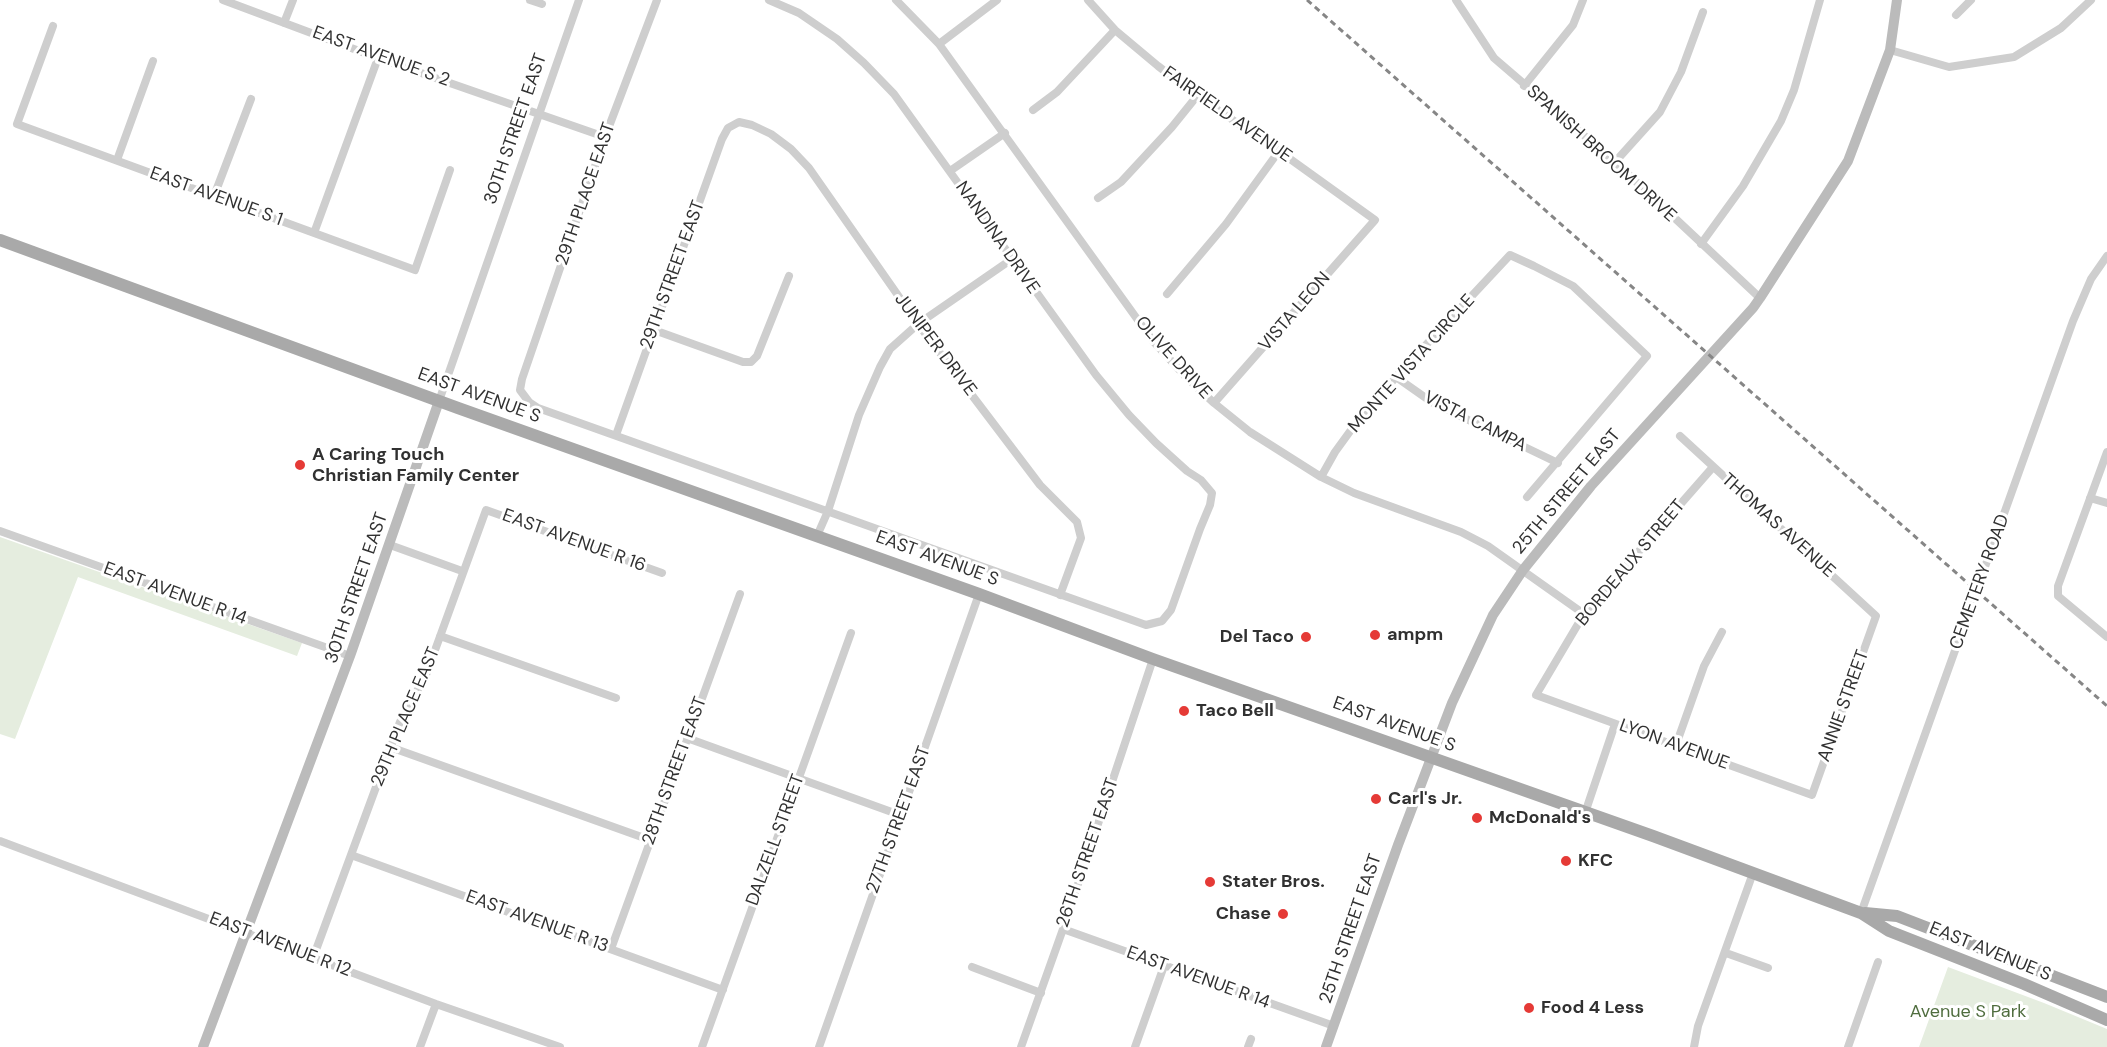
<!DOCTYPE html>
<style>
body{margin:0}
canvas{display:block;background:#fff}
</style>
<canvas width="2107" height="1047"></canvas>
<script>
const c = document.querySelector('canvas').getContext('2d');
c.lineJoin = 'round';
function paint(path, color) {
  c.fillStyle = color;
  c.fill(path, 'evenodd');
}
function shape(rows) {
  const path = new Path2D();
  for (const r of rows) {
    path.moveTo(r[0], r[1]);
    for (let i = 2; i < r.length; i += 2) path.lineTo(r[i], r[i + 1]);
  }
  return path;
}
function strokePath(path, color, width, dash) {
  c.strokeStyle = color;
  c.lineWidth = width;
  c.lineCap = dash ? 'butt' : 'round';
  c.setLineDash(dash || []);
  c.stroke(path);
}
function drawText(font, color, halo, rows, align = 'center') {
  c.font = font + ' "DM Sans",sans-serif';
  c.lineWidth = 6;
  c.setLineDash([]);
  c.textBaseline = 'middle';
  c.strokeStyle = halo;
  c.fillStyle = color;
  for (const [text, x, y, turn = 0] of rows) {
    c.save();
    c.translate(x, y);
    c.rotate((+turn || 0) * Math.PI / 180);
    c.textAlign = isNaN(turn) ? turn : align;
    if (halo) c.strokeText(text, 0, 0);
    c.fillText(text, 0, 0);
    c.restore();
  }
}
paint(shape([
 [0,537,88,568,302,643,297,656,78,577,15,739,0,734],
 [1948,967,2044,1003,2107,1029,2107,1047,1919,1047]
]), '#e5eddf');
strokePath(shape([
 [223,0,378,58,605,137],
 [530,0,542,4],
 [657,0,605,137,522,379,520,390,529,402,538,408,1146,625,1162,621,1171,610,1200,529,1210,505,1212,493,1201,480,1187,471,1156,443,1129,415,1096,375,894,94,864,63,837,39,799,13,769,0],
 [896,0,939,44,1153,341,1186,377,1214,403,1250,432,1321,477,1354,493,1461,532,1488,546,1584,614],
 [1088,0,1115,30,1158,66,1197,96,1279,151,1375,220,1214,403],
 [1456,0,1494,58,1615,162,1760,298],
 [1956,15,1971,0],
 [284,23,293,0],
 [53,26,17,124,415,270,450,170],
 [939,44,997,0],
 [1890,50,1949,67,2014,57,2061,28,2091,0],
 [1524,86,1573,25,1583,0],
 [1033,110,1057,92,1115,30],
 [117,160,153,61],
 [1615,162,1660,112,1681,72,1703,12],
 [950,171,1005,133],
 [214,196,251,99],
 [1098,198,1121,182,1172,127,1197,96],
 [314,233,378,58],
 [1701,244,1743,186,1781,121,1794,90,1820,0],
 [1167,294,1226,224,1279,151],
 [654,330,743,362,751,362,757,356,789,276],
 [1396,377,1433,403,1558,463],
 [439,401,579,0],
 [616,435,722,139,728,128,739,122,752,125,771,134,791,149,809,168,918,324,1040,485,1077,522,1081,538,1060,595],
 [1680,436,1876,616,1812,795,1536,695,1584,614,1713,467],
 [2107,452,2058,586,2058,596,2107,637],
 [1321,477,1335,452,1351,430,1396,377,1510,255,1534,266,1573,286,1647,356,1527,497],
 [2090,498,2107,503],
 [0,531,350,656],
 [817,536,828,511,859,415,880,367,890,349,918,324,1012,259],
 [390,545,462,571],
 [440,636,616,698],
 [687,738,900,815],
 [1676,745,1704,666,1722,632],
 [390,747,650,840],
 [1585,813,1615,724],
 [0,841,436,1004,560,1047],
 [351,855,723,990],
 [1861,913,2073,321,2091,279,2107,256],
 [1063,929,1334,1026],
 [611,949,740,594],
 [1726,953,1768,968],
 [313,958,400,722,426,675,486,510,662,573],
 [972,967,1041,993],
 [420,1047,436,1004],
 [702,1047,851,633],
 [819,1047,979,594],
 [1021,1047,1063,929,1153,659],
 [1135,1047,1164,966],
 [1248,1047,1251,1039],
 [1694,1047,1698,1026,1753,873],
 [1848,1047,1878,962]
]), '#cecece', 8);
strokePath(shape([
 [203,1047,350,656,439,401],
 [1326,1047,1398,845,1452,703,1493,615,1523,570,1591,486,1753,308,1760,298,1848,161,1890,50,1897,0]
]), '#bbb', 10);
strokePath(shape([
 [0,240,458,408,979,594,1153,659,1653,836,1861,913,1889,931,2024,984,2107,1020],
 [1865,913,1897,916,2107,997]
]), '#a9a9a9', 12);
strokePath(shape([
 [1307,0,2107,706]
]), '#868686', 3, [6, 4.5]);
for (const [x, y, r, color] of [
 [300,465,6,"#e53a36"],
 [1375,635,6,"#e53a36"],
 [1306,637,6,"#e53a36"],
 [1184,711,6,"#e53a36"],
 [1376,799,6,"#e53a36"],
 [1477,818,6,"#e53a36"],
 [1566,861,6,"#e53a36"],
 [1210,882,6,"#e53a36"],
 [1283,914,6,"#e53a36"],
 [1529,1008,6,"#e53a36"]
]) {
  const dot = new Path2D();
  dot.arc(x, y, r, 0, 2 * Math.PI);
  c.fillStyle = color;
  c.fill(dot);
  strokePath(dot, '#fff', 2);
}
drawText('18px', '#313131', '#fff', [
 ["EAST AVENUE S 2",381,57,20],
 ["FAIRFIELD AVENUE",1227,115,35],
 ["30TH STREET EAST",516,129,-71],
 ["SPANISH BROOM DRIVE",1601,154,42],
 ["29TH PLACE EAST",586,194,-71],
 ["EAST AVENUE S 1",216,197,20],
 ["NANDINA DRIVE",997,238,55],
 ["29TH STREET EAST",673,275,-70],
 ["VISTA LEON",1295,312,-49],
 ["JUNIPER DRIVE",935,345,53],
 ["OLIVE DRIVE",1173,358,48],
 ["MONTE VISTA CIRCLE",1412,364,-48],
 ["EAST AVENUE S",479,396,20],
 ["VISTA CAMPA",1475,422,27],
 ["25TH STREET EAST",1567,492,-50],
 ["THOMAS AVENUE",1778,526,42],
 ["EAST AVENUE R 16",574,541,20],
 ["EAST AVENUE S",937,559,20],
 ["BORDEAUX STREET",1631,563,-50],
 ["CEMETERY ROAD",1980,582,-70],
 ["30TH STREET EAST",357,588,-71],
 ["EAST AVENUE R 14",175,594,20],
 ["ANNIE STREET",1844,706,-70],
 ["29TH PLACE EAST",406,717,-67],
 ["EAST AVENUE S",1394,725,20],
 ["LYON AVENUE",1674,745,20],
 ["28TH STREET EAST",675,771,-70],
 ["27TH STREET EAST",899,820,-70],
 ["DALZELL STREET",776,840,-70],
 ["26TH STREET EAST",1088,853,-71],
 ["EAST AVENUE R 13",537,922,20],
 ["25TH STREET EAST",1351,929,-71],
 ["EAST AVENUE R 12",280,945,21],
 ["EAST AVENUE S",1990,952,22],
 ["EAST AVENUE R 14",1198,978,20]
]);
drawText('bold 18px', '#313131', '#fff', [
 ["A Caring Touch",312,455],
 ["Christian Family Center",312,476],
 ["ampm",1387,635],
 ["Del Taco",1294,637,"right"],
 ["Taco Bell",1196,711],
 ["Carl's Jr.",1388,799],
 ["McDonald's",1489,818],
 ["KFC",1578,861],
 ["Stater Bros.",1222,882],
 ["Chase",1271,914,"right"],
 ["Food 4 Less",1541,1008]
], 'left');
drawText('18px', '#4f6d3e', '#fff', [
 ["Avenue S Park",1968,1012]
]);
</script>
